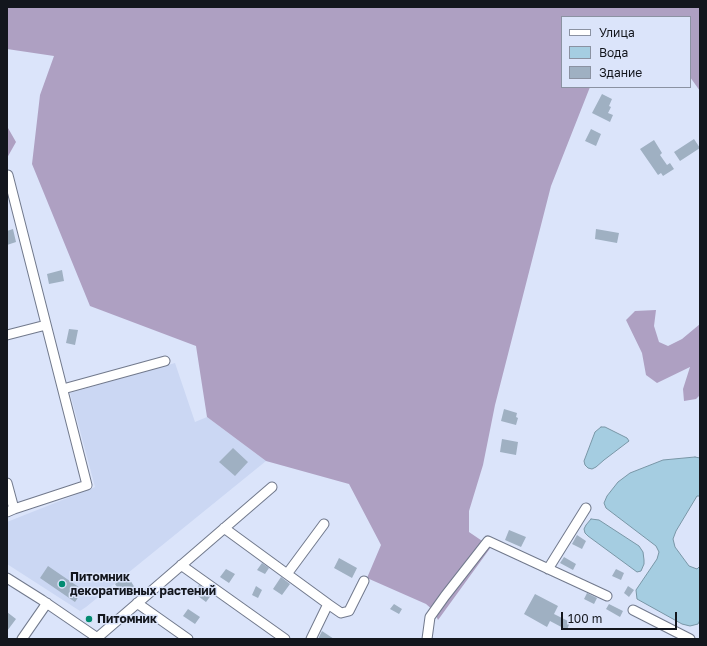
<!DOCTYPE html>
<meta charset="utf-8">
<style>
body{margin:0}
#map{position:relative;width:707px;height:646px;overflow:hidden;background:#dbe4fa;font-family:"Golos Text",sans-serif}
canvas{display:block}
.frame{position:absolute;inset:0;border:8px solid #13161d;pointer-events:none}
.legend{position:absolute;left:561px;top:16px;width:130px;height:72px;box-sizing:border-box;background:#dbe4fa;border:1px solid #8b92a2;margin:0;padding:5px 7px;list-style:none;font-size:12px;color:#13161d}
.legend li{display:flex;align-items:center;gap:8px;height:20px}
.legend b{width:20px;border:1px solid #8b92a2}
.scale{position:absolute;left:561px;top:612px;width:116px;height:18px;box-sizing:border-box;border:2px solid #13161d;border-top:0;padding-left:5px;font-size:12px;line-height:14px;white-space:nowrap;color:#13161d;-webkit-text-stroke:3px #dbe4fa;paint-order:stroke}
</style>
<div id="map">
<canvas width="707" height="646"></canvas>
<div class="frame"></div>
<ul class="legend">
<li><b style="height:5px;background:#fff"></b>Улица</li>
<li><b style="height:11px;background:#a5cde1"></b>Вода</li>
<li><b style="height:11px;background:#9fb0c2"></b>Здание</li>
</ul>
<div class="scale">100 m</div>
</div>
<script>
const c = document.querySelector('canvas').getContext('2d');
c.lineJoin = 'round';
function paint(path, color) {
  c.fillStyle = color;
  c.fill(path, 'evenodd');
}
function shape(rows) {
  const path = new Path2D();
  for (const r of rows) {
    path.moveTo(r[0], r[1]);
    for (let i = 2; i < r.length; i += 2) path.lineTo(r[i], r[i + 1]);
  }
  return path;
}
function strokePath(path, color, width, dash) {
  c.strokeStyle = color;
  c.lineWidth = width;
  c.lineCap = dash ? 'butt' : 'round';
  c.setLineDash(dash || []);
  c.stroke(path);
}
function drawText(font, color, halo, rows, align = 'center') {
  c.font = font + ' "Golos Text",sans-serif';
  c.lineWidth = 3;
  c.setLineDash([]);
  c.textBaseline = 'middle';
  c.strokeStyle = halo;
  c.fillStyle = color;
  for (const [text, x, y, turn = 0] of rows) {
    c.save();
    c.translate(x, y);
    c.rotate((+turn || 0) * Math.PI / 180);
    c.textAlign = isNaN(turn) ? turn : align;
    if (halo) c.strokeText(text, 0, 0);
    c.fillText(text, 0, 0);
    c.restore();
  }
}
paint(shape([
 [175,363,195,422,207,417,266,461,86,607,80,611,7,564,7,522,95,487,70,393]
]), '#cbd7f3');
paint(shape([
 [7,7,700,7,700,91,690,77,690,17,562,17,562,87,590,87,551,186,495,405,483,465,469,511,469,532,491,547,438,620,434,611,426,604,367,578,381,545,349,484,266,461,207,417,196,346,90,306,32,164,40,95,54,56,7,49],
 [7,121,8,128,16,142,7,158],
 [656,310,654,326,659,342,668,346,682,339,700,324,700,395,696,399,684,401,683,389,690,367,657,383,646,375,642,353,626,320,635,311]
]), '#aea0c2');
const water = shape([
 [601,427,605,427,627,438,629,441,604,460,596,467,592,469,588,468,585,465,584,461,595,432,601,427],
 [695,457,700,458,700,496,697,496,676,531,673,539,675,547,689,566,697,569,700,566,700,620,698,624,690,626,682,624,637,599,636,590,657,559,659,552,656,546,606,508,604,503,607,496,618,482,630,473,663,460,695,457],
 [591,519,599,520,639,546,643,552,644,560,644,564,641,571,637,572,588,536,585,533,584,529,586,525,591,519]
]);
paint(water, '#a5cde1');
strokePath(water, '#7996a6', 1);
paint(shape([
 [602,94,612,99,609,106,611,107,608,113,613,115,610,122,592,113],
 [591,129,601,134,596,146,585,141],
 [694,139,700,148,680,161,674,152],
 [654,140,662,153,660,155,667,165,670,163,674,169,663,176,661,173,658,175,640,149],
 [13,229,16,242,7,245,7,231],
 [596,229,619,233,617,243,595,239],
 [62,270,64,281,49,284,47,274],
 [69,329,78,330,75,345,66,343],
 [504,409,517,413,516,417,518,418,516,425,501,421],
 [502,439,518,442,516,455,500,452],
 [233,448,248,462,235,476,219,462],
 [509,530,526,537,521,547,505,540],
 [577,535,586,541,582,549,572,544],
 [564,557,576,564,573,570,560,563],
 [339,558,357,568,352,578,334,568],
 [262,563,269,568,265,574,257,570],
 [48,566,83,590,75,602,40,578],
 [226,569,235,574,229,583,220,577],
 [616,569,624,573,621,580,612,576],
 [127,575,135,588,123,596,115,584],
 [281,577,290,584,282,595,273,589],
 [199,585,212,594,206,602,194,593],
 [256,586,262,590,258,598,252,595],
 [628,586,634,590,629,597,624,593],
 [587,593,597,598,594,604,584,599],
 [535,594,558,606,554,614,570,622,567,630,550,621,547,627,524,614],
 [394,604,402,609,399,614,390,609],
 [609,604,623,611,620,617,606,609],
 [188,609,200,617,195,624,183,616],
 [7,612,16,619,7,631],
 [322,631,334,639,318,639]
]), '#9fb0c2');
const minor = shape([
 [7,335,46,325],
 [63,389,165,361],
 [7,483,14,509],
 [7,512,14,509,87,485,8,175],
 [224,528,328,604,311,639],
 [181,565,285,639],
 [548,569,586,508],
 [287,574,324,524],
 [7,578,42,600,99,639],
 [137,603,188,639],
 [328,604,341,613,349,611,364,581],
 [633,610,690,639],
 [97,638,272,487],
 [22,639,47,603],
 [427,639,430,617,445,596,488,541,607,596]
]);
strokePath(minor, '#71798c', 11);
strokePath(minor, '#fff', 9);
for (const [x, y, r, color] of [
 [62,584,4,"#028b71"],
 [89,619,4,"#028b71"]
]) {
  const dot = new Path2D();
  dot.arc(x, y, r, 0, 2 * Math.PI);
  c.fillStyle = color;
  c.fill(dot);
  strokePath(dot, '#dbe4fa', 1.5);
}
drawText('bold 12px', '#13161d', '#dbe4fa', [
 ["Питомник",70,577],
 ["декоративных растений",70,591],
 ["Питомник",97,619]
], 'left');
</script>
